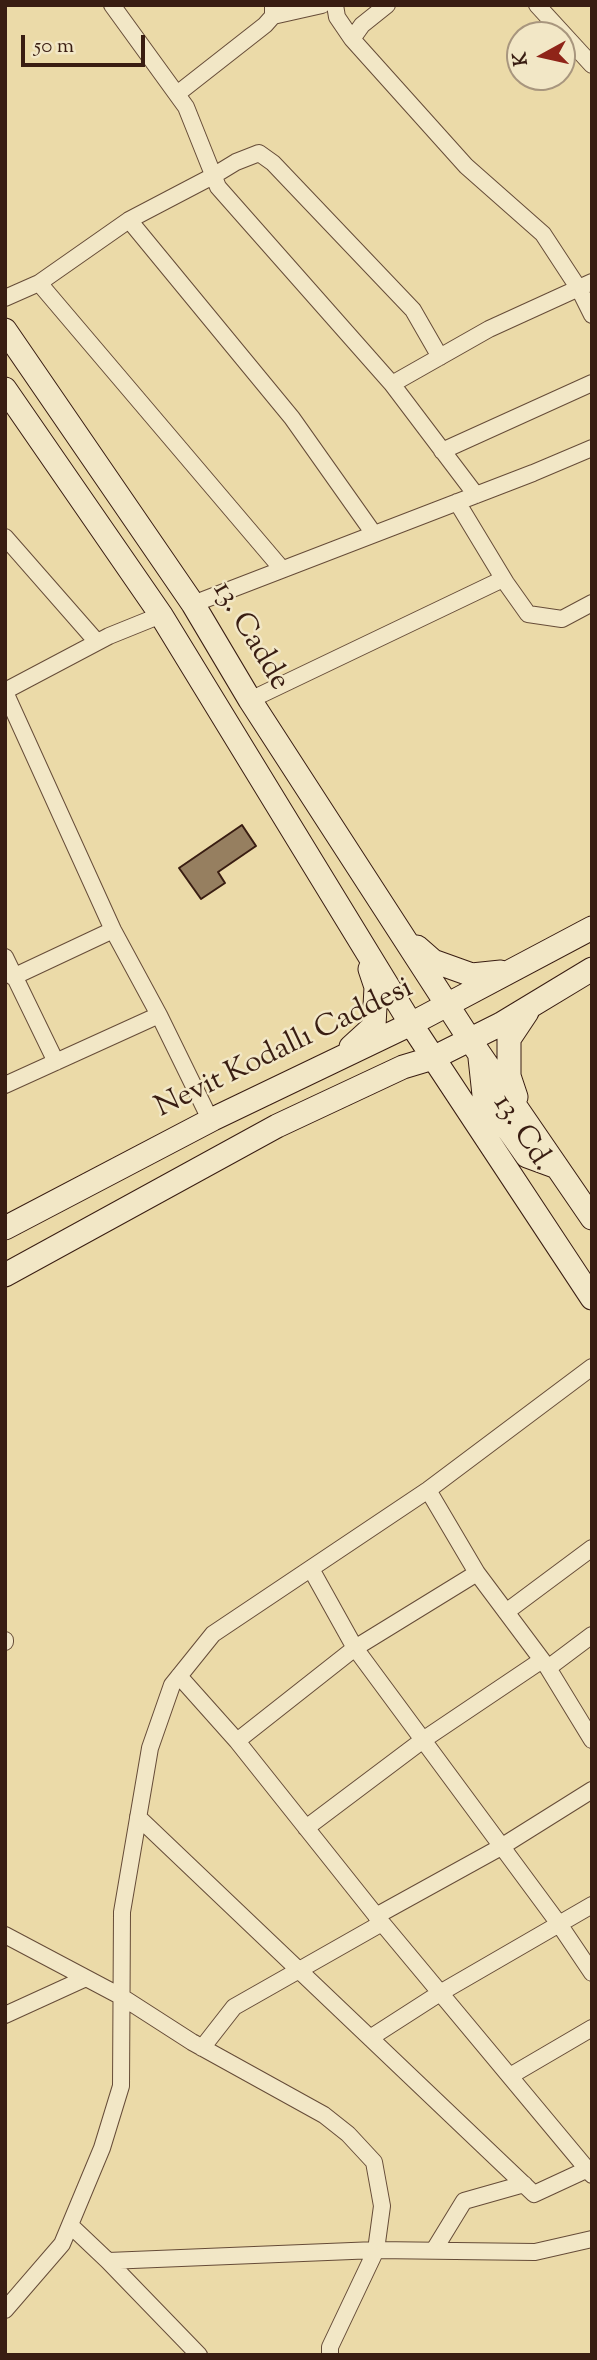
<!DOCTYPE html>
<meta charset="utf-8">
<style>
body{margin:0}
#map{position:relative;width:597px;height:2360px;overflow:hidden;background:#ebdaa8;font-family:"Sorts Mill Goudy",serif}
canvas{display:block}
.frame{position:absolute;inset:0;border:7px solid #391d12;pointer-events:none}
.north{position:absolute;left:506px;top:21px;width:70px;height:70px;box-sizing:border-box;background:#f2e7c6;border:2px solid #a8967e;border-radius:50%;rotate:262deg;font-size:19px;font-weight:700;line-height:28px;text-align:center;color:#391d12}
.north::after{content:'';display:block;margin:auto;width:24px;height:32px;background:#8f2418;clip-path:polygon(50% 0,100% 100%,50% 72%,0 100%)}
.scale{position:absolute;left:21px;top:35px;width:124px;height:32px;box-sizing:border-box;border:4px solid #391d12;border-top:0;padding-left:9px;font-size:21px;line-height:24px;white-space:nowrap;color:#391d12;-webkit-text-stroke:5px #f2e7c6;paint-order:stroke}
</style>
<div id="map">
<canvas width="597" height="2360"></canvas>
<div class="frame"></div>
<div class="north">K</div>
<div class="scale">50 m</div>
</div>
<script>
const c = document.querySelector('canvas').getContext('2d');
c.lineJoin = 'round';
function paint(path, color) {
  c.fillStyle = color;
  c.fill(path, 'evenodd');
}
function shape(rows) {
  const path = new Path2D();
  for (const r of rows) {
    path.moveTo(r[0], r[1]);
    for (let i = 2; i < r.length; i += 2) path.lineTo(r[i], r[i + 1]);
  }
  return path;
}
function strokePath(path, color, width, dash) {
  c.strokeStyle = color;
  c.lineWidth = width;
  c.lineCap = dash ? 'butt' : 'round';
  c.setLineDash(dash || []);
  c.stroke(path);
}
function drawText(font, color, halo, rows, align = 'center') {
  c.font = font + ' "Sorts Mill Goudy",serif';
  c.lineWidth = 5;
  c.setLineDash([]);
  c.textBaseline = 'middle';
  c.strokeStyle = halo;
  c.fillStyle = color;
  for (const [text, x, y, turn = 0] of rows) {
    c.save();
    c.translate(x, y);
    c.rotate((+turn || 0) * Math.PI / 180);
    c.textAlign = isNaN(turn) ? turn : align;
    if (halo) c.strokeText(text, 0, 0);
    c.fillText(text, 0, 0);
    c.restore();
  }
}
const building = shape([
 [242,825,256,846,218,872,225,883,201,899,179,868,242,825]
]);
paint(building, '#967f60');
strokePath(building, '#391d12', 2);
const street = shape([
 [112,5,186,107,218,187,392,384,476,495],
 [335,5,337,17,352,39],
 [387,5,362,25,352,39,466,166,543,234,579,289,592,315],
 [537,5,592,65],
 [273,16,322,5],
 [177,94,265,25,273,16,273,5],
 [129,220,292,418,374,534],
 [39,283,282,569],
 [5,298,39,283,129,220,213,176,236,162,259,153,273,163,413,310,440,357],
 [392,384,489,329,592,282],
 [442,451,592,383],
 [457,502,506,583,528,614,562,619,592,603],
 [5,537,97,642],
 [193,604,533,473,592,448],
 [5,691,109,636,161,615],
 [5,692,113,930,159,1015,206,1111,213,1119],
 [250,700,503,579],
 [5,957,56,1062],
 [13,977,113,930],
 [5,1085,159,1015],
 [428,1490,477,1573,548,1668,592,1740],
 [311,1569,355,1648,559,1924,592,1973],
 [506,1612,592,1548],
 [5,1640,5,1642],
 [548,1668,592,1635],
 [179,1676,237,1741,382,1923,592,2175],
 [237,1741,355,1648,477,1573],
 [138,1817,534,2194,588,2169],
 [306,1828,423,1740,542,1660],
 [376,1916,501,1847,592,1790],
 [5,1935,122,1997,192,2042,324,2115,348,2134,374,2162,382,2206,376,2250,330,2347,330,2355],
 [5,2015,86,1978],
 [370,2038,440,1993,592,1905],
 [202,2048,234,2007,382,1923],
 [510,2076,592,2028],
 [70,2225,108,2261,199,2355],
 [434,2250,464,2201,524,2184],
 [108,2261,376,2250,535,2252,592,2239],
 [5,2310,62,2244,102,2148,121,2086,122,1912,150,1748,172,1685,213,1634,428,1490,592,1367]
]);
const secondary = shape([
 [5,330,193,604,250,700,470,1040,592,1218],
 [5,389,161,615,411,1024,592,1298],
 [417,947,433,961,472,975,501,972],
 [351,1047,374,1026,376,987,370,969],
 [480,1058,484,1095,527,1156,557,1167],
 [516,1097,509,1076,509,1039,527,1012],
 [5,1228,213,1119,411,1024,592,928],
 [5,1275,277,1126,403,1067,433,1058,501,1024,592,969]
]);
strokePath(street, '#664c38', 18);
strokePath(secondary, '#391d12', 25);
strokePath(street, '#f2e7c6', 16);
strokePath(secondary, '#f2e7c6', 23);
drawText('30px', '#391d12', '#f2e7c6', [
 ["13. Cadde",249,637,59],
 ["Nevit Kodallı Caddesi",285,1050,-26],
 ["13. Cd.",521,1134,57]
]);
</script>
